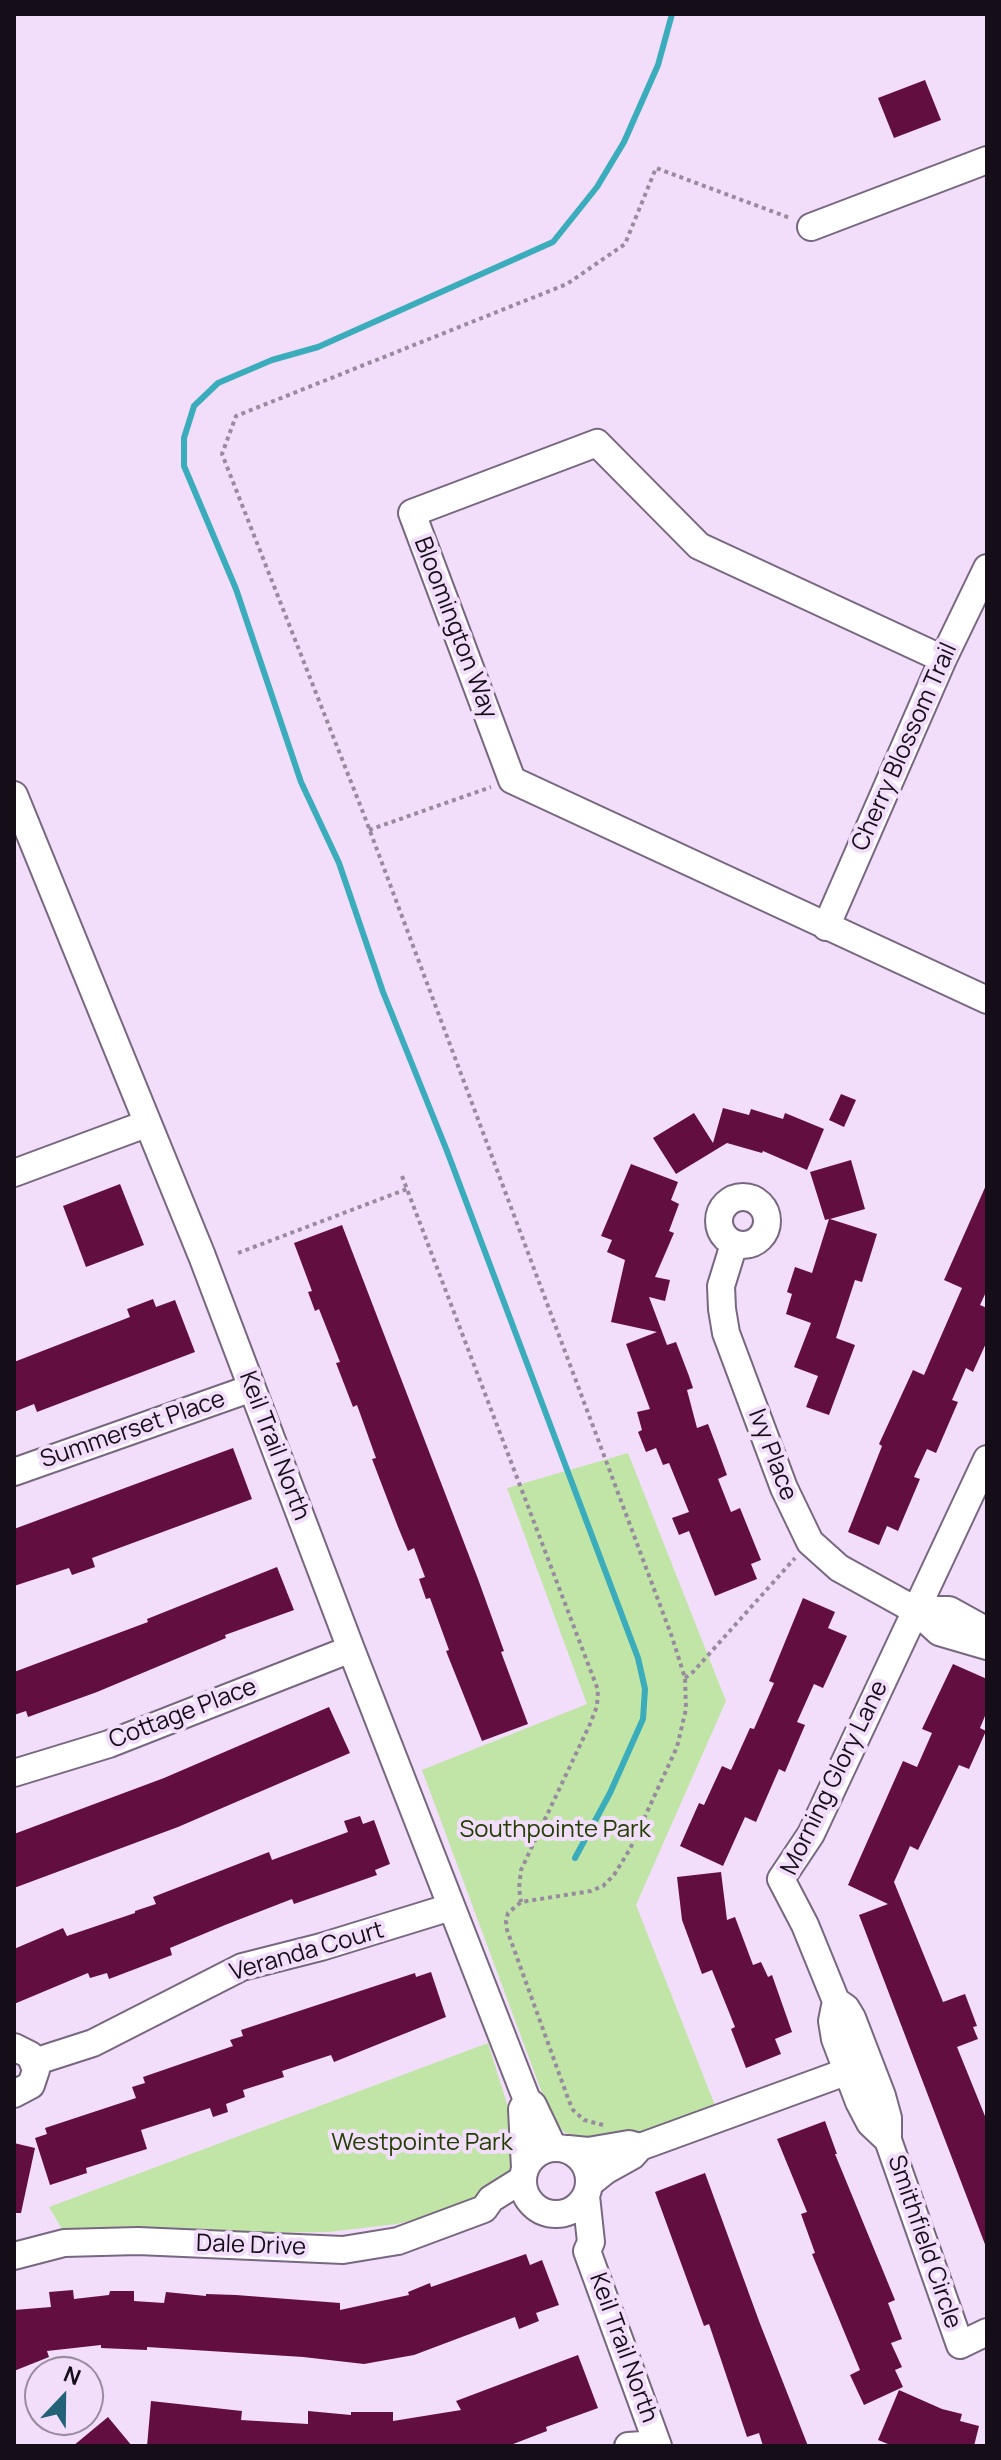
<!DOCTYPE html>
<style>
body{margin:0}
#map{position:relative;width:1001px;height:2460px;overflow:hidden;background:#f2defb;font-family:Manrope,sans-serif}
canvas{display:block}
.frame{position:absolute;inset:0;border:16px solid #150e18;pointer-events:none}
.north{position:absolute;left:24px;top:2356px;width:80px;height:80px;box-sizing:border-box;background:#f2defb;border:2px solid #9a8ba0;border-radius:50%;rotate:22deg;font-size:22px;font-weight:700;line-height:32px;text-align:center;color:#150e18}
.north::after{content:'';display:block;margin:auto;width:28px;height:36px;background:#226177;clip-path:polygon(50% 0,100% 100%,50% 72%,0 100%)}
</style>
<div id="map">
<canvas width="1001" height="2460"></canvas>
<div class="frame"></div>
<div class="north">N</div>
</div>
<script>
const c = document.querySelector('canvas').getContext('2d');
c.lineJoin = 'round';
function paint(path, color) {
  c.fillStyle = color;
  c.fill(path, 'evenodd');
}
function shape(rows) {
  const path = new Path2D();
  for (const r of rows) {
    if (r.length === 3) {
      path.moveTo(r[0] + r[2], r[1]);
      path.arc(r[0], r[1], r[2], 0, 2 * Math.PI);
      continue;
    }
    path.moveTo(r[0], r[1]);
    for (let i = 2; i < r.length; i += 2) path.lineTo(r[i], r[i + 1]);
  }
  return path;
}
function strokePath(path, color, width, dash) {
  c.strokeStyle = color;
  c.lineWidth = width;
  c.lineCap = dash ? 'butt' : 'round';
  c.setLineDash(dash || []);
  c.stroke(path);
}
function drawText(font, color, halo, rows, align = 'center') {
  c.font = font + ' Manrope,sans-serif';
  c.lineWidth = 8;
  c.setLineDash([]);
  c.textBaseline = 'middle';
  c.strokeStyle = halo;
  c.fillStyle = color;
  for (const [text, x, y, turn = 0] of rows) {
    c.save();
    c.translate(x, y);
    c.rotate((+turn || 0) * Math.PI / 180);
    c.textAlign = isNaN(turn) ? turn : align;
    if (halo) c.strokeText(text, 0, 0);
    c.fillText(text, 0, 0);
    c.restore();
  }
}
paint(shape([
 [628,1453,726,1701,636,1905,716,2108,627,2136,589,2138,565,2133,551,2117,422,1770,587,1704,507,1488],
 [488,2043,512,2120,512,2167,502,2183,449,2210,397,2224,328,2232,256,2233,115,2228,62,2229,49,2207]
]), '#c1e5a6');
strokePath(shape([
 [575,1858,610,1793,643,1719,645,1689,638,1658,447,1151,383,992,339,863,301,782,236,589,184,466,184,438,194,406,218,383,272,360,318,347,553,242,597,187,624,142,658,65,672,14]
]), '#3aacbb', 6);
paint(shape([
 [925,80,941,120,894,138,878,98],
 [841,1094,856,1100,844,1127,829,1120],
 [723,1108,749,1115,751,1109,783,1119,785,1113,824,1129,807,1170,763,1151,762,1153,727,1143,676,1174,653,1138,694,1113,713,1143],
 [851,1160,865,1209,830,1219,877,1234,862,1282,855,1280,836,1338,855,1345,829,1415,806,1407,818,1376,794,1367,811,1323,786,1314,792,1294,787,1292,795,1267,812,1273,829,1219,825,1220,810,1172],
 [631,1164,678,1182,671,1200,679,1204,669,1231,674,1233,655,1277,670,1280,665,1301,649,1297,667,1345,676,1342,689,1376,693,1388,687,1390,697,1428,708,1424,716,1445,727,1475,718,1479,731,1512,740,1508,761,1560,751,1564,757,1579,715,1596,689,1531,679,1535,672,1518,689,1512,669,1463,663,1465,656,1448,646,1452,638,1432,642,1430,637,1412,650,1409,626,1344,657,1332,611,1322,625,1260,607,1252,612,1240,601,1236],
 [987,1183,987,1290,980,1305,987,1308,987,1341,973,1372,966,1368,952,1400,958,1402,936,1453,927,1449,914,1477,920,1479,898,1531,887,1526,879,1545,848,1532,882,1446,879,1444,913,1370,924,1375,962,1288,944,1280],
 [120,1184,144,1245,86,1267,63,1206],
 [342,1225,478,1579,504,1651,501,1652,528,1724,482,1741,446,1651,449,1650,430,1598,426,1599,419,1579,425,1577,414,1548,408,1551,398,1527,372,1459,376,1458,357,1405,353,1407,336,1363,340,1362,319,1309,315,1311,308,1292,312,1291,294,1243],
 [153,1299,156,1307,175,1300,195,1352,37,1412,34,1404,14,1412,14,1362,130,1317,127,1309],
 [233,1448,252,1499,92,1558,95,1567,72,1575,69,1568,14,1586,14,1529],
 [277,1567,294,1610,225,1635,226,1638,97,1692,28,1717,26,1711,14,1715,14,1672,148,1622,147,1619],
 [803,1598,835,1612,828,1628,847,1636,823,1688,814,1684,797,1722,805,1725,785,1772,779,1769,756,1822,745,1817,723,1866,680,1846,699,1803,704,1805,722,1766,731,1770,750,1728,754,1729,774,1683,769,1681],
 [953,1664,987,1679,987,1711,980,1728,986,1731,969,1769,959,1765,918,1850,910,1846,894,1882,943,2002,965,1994,977,2026,973,2027,978,2039,957,2047,987,2121,986,2247,859,1915,888,1904,848,1885,903,1761,917,1767,932,1733,922,1729],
 [329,1707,350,1753,178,1827,14,1888,14,1834,164,1778],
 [360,1816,363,1824,374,1820,390,1864,375,1870,377,1875,294,1904,292,1899,225,1925,170,1948,172,1955,109,1979,107,1973,90,1978,88,1973,14,2004,14,1949,63,1928,67,1936,135,1913,135,1911,156,1904,153,1897,269,1852,272,1860,348,1832,344,1821],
 [721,1872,727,1920,735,1917,753,1965,761,1962,768,1977,772,1975,792,2032,775,2039,781,2054,746,2068,731,2029,735,2027,712,1970,702,1974,682,1920,677,1877],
 [431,1972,446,2017,334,2062,331,2055,282,2071,284,2077,243,2090,245,2097,226,2104,228,2112,213,2117,210,2108,141,2130,147,2149,86,2168,87,2173,50,2185,35,2138,47,2134,45,2128,136,2098,132,2087,145,2083,143,2077,233,2046,230,2040,243,2036,241,2030,415,1973,416,1977],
 [825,2121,837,2154,835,2154,895,2300,888,2303,902,2339,891,2343,902,2367,895,2370,903,2387,864,2405,850,2375,860,2370,812,2254,815,2253,801,2214,807,2212,777,2139],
 [14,2143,35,2148,21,2213,14,2213],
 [705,2173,759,2321,808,2446,763,2446,759,2433,747,2437,709,2324,704,2326,655,2192],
 [526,2254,530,2265,542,2260,559,2305,536,2313,539,2321,519,2329,515,2317,414,2355,364,2364,303,2357,147,2347,147,2350,101,2348,101,2345,47,2351,49,2357,14,2371,14,2310,51,2307,49,2292,73,2290,74,2299,109,2295,110,2291,134,2291,134,2301,164,2303,166,2292,206,2296,206,2294,236,2295,340,2303,340,2310,409,2295,408,2292,430,2283,431,2287],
 [578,2355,598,2408,546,2427,547,2431,508,2446,147,2446,151,2401,242,2411,241,2420,308,2424,308,2411,351,2415,351,2412,393,2412,393,2421,461,2410,456,2401],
 [899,2390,942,2409,962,2414,960,2421,979,2426,974,2446,893,2446,878,2440],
 [108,2417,132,2446,73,2446]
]), '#630e41');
const minor = shape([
 [811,227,987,160],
 [943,659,699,546,597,443,412,513,512,780,987,1000],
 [14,795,202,1256,351,1649,527,2100,533,2105,553,2147],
 [826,927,943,659,987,568],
 [14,1173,146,1124],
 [743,1221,24],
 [734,1244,721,1286,722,1309,726,1333,784,1488,810,1542,839,1568,915,1610,939,1632,987,1646],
 [14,1472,252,1388],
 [915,1610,949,1610,987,1631],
 [14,1773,109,1744,351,1649],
 [836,2001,846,2008,852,2018,882,2096,888,2118,888,2140,960,2345,987,2332],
 [14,2047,30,2055,36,2070,31,2085,14,2094],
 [34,2062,93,2043,242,1967,321,1947,451,1907],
 [888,2140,870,2123,859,2102,835,2039,832,2021,836,2001,805,1925,781,1879,811,1834,987,1459],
 [556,2181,33],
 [568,2149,588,2151,629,2144,640,2147],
 [525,2168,522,2109,527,2100],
 [590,2183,605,2171,632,2156,640,2147,862,2066],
 [586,2196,591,2242,587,2251],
 [587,2251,658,2446],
 [14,2256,64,2243,138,2241,343,2250,398,2241,484,2209,491,2199,523,2179],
 [628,2446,657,2444]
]);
strokePath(minor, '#786780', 30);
strokePath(shape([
 [369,830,491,787],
 [402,1176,598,1690,597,1706,590,1724,521,1870,519,1888,521,1902],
 [238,1253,407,1189],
 [685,1678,693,1672,795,1558],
 [603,2125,584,2120,573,2110,569,2101,507,1930,506,1921,508,1913,521,1902,591,1891,603,1886,614,1875,630,1849,677,1747,686,1709,685,1678,672,1637,364,815,222,454,236,416,567,284,625,244,656,168,790,218]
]), '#998aa0', 4, [4, 4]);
strokePath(minor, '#fff', 26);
drawText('24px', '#150e18', '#f2defb', [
 ["Bloomington Way",455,628,69],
 ["Cherry Blossom Trail",905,747,-66],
 ["Summerset Place",133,1430,-19],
 ["Keil Trail North",274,1446,69],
 ["Ivy Place",772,1455,69],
 ["Cottage Place",183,1714,-21],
 ["Morning Glory Lane",835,1778,-64],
 ["Veranda Court",307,1952,-16],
 ["Smithfield Circle",924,2242,71],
 ["Dale Drive",251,2246,2],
 ["Keil Trail North",623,2348,70]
]);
drawText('24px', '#223f00', '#f2defb', [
 ["Southpointe Park",555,1830],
 ["Westpointe Park",422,2143]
]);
</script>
